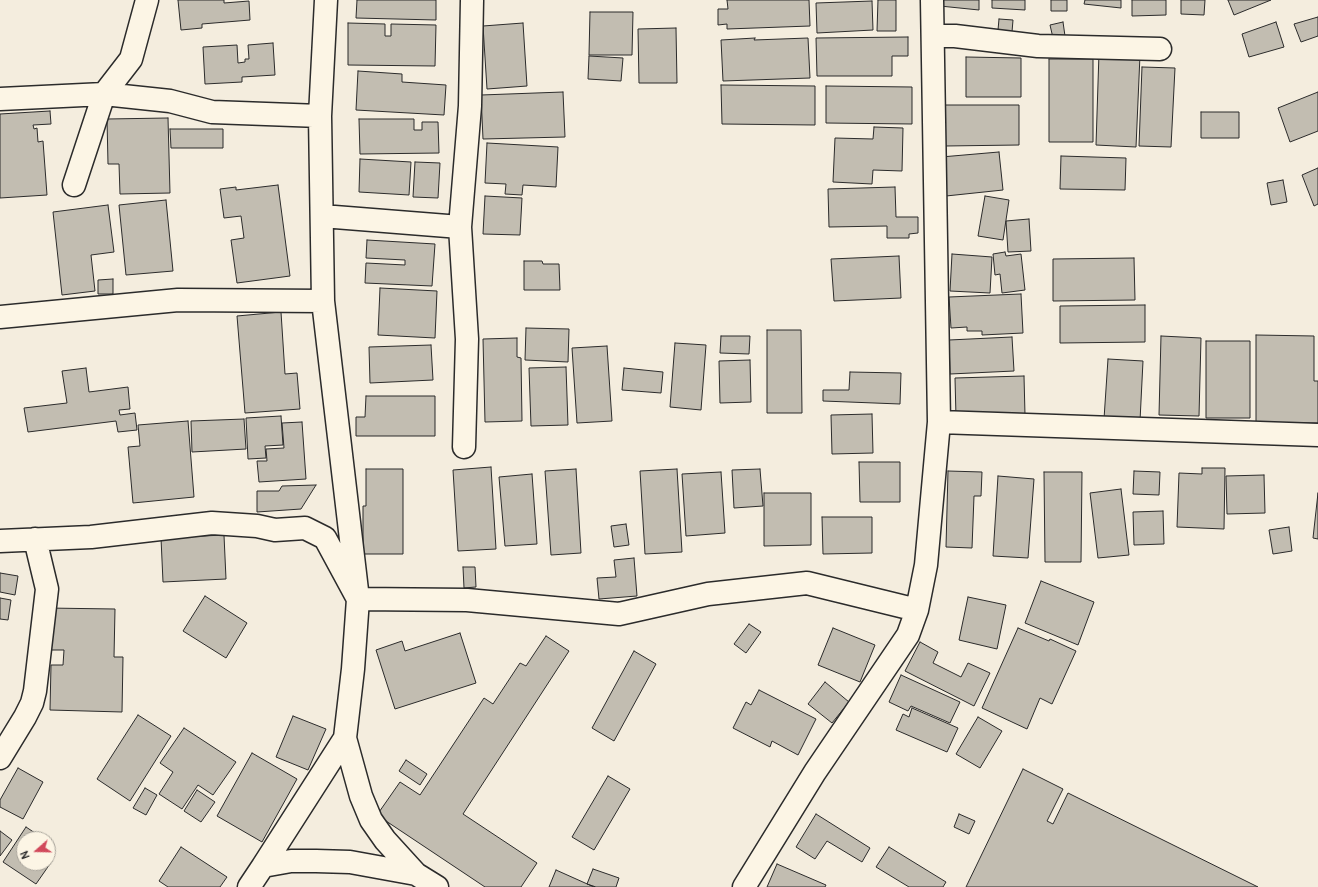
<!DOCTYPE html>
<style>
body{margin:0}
#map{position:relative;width:1318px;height:887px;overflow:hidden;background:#f4edde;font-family:Pangolin,sans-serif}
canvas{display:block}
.north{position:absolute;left:16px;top:831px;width:40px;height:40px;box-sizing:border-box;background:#fcf5e5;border:1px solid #a8a49b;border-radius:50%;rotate:250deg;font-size:11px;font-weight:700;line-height:16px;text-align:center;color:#2b2b2b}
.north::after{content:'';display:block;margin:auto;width:14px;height:18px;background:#d1495b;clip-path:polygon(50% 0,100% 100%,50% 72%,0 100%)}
</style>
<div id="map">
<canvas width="1318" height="887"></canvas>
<div class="north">N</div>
</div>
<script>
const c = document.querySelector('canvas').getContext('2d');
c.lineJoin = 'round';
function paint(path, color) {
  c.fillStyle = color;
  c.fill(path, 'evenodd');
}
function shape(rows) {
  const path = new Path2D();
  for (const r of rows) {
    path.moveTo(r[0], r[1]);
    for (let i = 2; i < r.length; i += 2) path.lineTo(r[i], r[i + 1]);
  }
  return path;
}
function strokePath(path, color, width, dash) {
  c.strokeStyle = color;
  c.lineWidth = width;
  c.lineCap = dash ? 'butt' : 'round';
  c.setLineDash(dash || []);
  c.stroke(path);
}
const building = shape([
 [178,0,224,0,224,3,249,1,250,20,202,24,202,28,181,30,178,0],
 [357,0,436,0,436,20,356,18,357,0],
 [727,0,809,0,810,26,727,29,727,24,718,25,718,9,728,9,727,0],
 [878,0,896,0,896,31,877,31,878,0],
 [941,0,979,0,979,10,940,6,941,0],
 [992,0,1025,0,1025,10,992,8,992,0],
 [1051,0,1067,0,1067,11,1051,11,1051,0],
 [1085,0,1121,0,1121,8,1084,4,1085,0],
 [1132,0,1166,0,1166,15,1132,16,1132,0],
 [1181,0,1205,0,1204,15,1181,14,1181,0],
 [1228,0,1271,0,1234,15,1228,0],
 [872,1,873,30,817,33,816,3,872,1],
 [590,12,633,12,632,55,589,55,590,12],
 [1318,17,1318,36,1301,42,1294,24,1318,17],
 [999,19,1013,20,1012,32,998,30,999,19],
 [1063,22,1065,36,1053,38,1050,25,1063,22],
 [1276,22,1284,47,1249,57,1242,34,1276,22],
 [348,23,385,24,385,36,391,36,391,24,436,25,435,66,348,65,348,23],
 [523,23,527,86,487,89,483,26,523,23],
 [676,28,677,83,639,83,638,29,676,28],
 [908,37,908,56,892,56,892,76,817,76,816,38,908,37],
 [755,38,754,40,808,38,810,78,723,81,721,40,755,38],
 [273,43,275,75,242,77,242,82,205,84,203,47,237,45,238,63,245,62,245,59,249,59,248,45,273,43],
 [1099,53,1140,55,1136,147,1096,145,1099,53],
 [589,56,623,58,621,81,588,79,589,56],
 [966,57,1021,58,1021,97,966,97,966,57],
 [1049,59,1093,59,1093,142,1049,142,1049,59],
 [1142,67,1175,68,1171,147,1139,146,1142,67],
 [358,71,402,74,402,82,446,85,444,115,356,110,358,71],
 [721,85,815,86,815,125,722,124,721,85],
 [826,86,912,87,912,124,826,123,826,86],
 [563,92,565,137,483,139,481,95,563,92],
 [1318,92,1318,131,1290,142,1278,108,1318,92],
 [945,105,1019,105,1019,145,945,146,945,105],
 [50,111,51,124,33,125,34,129,37,128,38,142,43,141,47,195,0,198,0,114,50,111],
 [1201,112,1239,112,1239,138,1201,138,1201,112],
 [168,118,170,193,120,194,119,164,108,164,107,119,168,118],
 [359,119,414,119,414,130,422,130,422,122,438,122,439,153,360,154,359,119],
 [874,127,903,128,902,171,873,170,872,184,833,182,835,138,873,139,874,127],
 [170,129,223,129,223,148,171,148,170,129],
 [487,143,558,147,556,187,523,185,522,195,505,194,506,184,485,183,487,143],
 [999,152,1003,190,946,196,941,157,999,152],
 [1061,156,1126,158,1125,190,1060,189,1061,156],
 [360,159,411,162,409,195,359,192,360,159],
 [415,162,440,163,438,198,413,197,415,162],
 [1318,168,1318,204,1314,206,1302,175,1318,168],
 [1283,180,1287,202,1271,205,1267,183,1283,180],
 [278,185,290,276,237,283,231,240,244,238,241,216,224,218,220,189,236,187,236,190,278,185],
 [895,187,896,217,918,217,918,233,909,234,909,238,887,238,887,226,829,227,828,189,895,187],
 [485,196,522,198,520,235,483,234,485,196],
 [985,196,1009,200,1003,240,978,236,985,196],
 [166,200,173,271,126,275,119,205,166,200],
 [108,205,114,252,91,255,95,291,62,295,53,212,108,205],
 [1029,219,1031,251,1008,252,1006,221,1029,219],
 [367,240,435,244,432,286,365,283,366,263,405,265,405,260,366,258,367,240],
 [1005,252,1006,256,1021,254,1025,290,1002,293,1000,274,995,275,993,254,1005,252],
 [952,254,992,257,990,293,950,291,952,254],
 [899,256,901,298,834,301,831,259,899,256],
 [1134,258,1135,300,1053,301,1053,259,1134,258],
 [524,261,542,261,543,264,559,264,560,290,524,290,524,261],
 [113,279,113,294,98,294,98,280,113,279],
 [380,288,437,291,435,338,378,335,380,288],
 [1021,294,1023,333,982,335,982,331,967,331,967,327,951,328,949,297,1021,294],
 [1145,305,1145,342,1060,343,1060,306,1145,305],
 [281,312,285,374,297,373,300,409,245,413,237,316,281,312],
 [526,328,569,329,568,362,525,360,526,328],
 [767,330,801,330,802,413,767,413,767,330],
 [1256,335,1314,336,1314,381,1318,381,1318,423,1256,423,1256,335],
 [721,336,750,336,749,354,720,353,721,336],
 [1161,336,1201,338,1199,416,1159,415,1161,336],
 [1012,337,1014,371,950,374,949,340,1012,337],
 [517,338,517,357,521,358,522,421,485,422,483,339,517,338],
 [1206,341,1250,341,1250,418,1206,418,1206,341],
 [675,343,706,345,701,410,670,407,675,343],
 [431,345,433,380,370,383,369,347,431,345],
 [607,346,612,421,577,423,572,348,607,346],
 [1108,359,1143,361,1140,421,1104,419,1108,359],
 [750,360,751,402,720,403,719,361,750,360],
 [566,367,568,425,531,426,529,368,566,367],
 [86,368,89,392,128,387,130,409,119,410,120,415,135,413,137,430,118,432,116,421,28,432,24,408,67,403,62,371,86,368],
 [624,368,663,372,661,393,622,390,624,368],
 [850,372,901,373,900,404,823,401,823,390,849,390,850,372],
 [1024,376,1025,415,956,417,955,378,1024,376],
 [366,396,435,396,435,436,356,436,356,417,365,417,366,396],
 [872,414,873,453,832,454,831,415,872,414],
 [281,416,283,445,265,446,266,458,248,459,246,418,281,416],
 [244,419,246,449,192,452,191,421,244,419],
 [188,421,194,497,133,503,128,447,140,446,138,425,188,421],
 [302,422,306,479,259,482,257,461,267,461,266,449,284,448,282,423,302,422],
 [859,462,900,462,900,502,860,502,859,462],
 [491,467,496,549,458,551,453,470,491,467],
 [1202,468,1225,468,1224,529,1177,527,1179,473,1202,474,1202,468],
 [366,469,403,469,403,554,363,554,363,506,366,506,366,469],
 [576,469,581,553,551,555,545,471,576,469],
 [677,469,682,552,645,554,640,471,677,469],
 [760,469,763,506,734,508,732,470,760,469],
 [948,471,982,472,981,496,974,496,972,548,946,547,948,471],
 [1134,471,1160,472,1159,495,1133,494,1134,471],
 [721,472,725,533,686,536,682,474,721,472],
 [1044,472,1082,472,1081,562,1045,562,1044,472],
 [532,474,537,544,505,546,499,477,532,474],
 [1264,475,1265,513,1227,514,1226,476,1264,475],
 [998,476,1034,479,1028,558,993,556,998,476],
 [316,485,301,509,257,512,257,491,279,491,282,486,316,485],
 [1121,489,1129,555,1098,558,1090,493,1121,489],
 [764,493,811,493,811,545,764,546,764,493],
 [1318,493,1318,539,1313,538,1318,493],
 [1163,511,1164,544,1134,545,1133,512,1163,511],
 [822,517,872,517,872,553,823,554,822,517],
 [626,524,629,545,614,547,611,526,626,524],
 [1289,527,1292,551,1273,554,1269,530,1289,527],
 [224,535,226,579,163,582,161,538,224,535],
 [634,558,637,596,599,599,597,578,616,577,614,560,634,558],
 [463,567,475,567,476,587,464,588,463,567],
 [0,573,18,576,15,595,0,592,0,573],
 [1041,581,1094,602,1078,645,1025,623,1041,581],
 [205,596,247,623,226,658,183,631,205,596],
 [968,597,1006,605,997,649,959,640,968,597],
 [0,598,11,600,8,620,0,619,0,598],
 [46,608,115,609,114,657,123,657,122,712,50,710,51,665,63,665,64,650,45,650,46,608],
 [749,624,761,632,746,653,734,644,749,624],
 [833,628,875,645,860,682,818,665,833,628],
 [1018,628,1049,641,1050,639,1076,651,1052,704,1040,698,1027,729,982,708,1018,628],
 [460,633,476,683,395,709,376,650,402,641,405,651,460,633],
 [546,636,569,651,463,814,537,863,521,887,485,887,377,815,400,782,420,795,484,698,493,704,520,663,526,666,546,636],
 [920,642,938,652,933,663,961,677,968,663,990,673,974,706,905,671,920,642],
 [634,651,656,664,614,741,592,728,634,651],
 [901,675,960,702,950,723,911,706,908,711,889,702,901,675],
 [825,682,849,702,832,723,808,704,825,682],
 [759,690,816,719,798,755,772,741,770,747,733,728,746,702,751,705,759,690],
 [912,708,958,728,947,752,896,730,903,714,909,717,912,708],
 [138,715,171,736,130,801,97,779,138,715],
 [293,716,326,729,308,770,276,757,293,716],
 [978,717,1002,731,980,768,956,754,978,717],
 [184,728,236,762,213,795,198,785,182,809,159,794,173,772,160,763,184,728],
 [252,753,297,779,262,842,217,816,252,753],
 [406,760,427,774,420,785,399,771,406,760],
 [18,768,43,782,23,819,0,807,0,800,18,768],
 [1023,769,1063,789,1047,821,1053,824,1068,793,1258,887,966,887,1023,769],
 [608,776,630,789,594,850,572,837,608,776],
 [145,788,157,795,146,815,133,808,145,788],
 [197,790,215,802,201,822,184,811,197,790],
 [816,814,870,848,862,862,827,841,815,859,796,847,816,814],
 [959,814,975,821,969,834,954,827,959,814],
 [26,827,44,839,24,839,24,863,48,863,48,858,52,861,36,884,3,862,26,827],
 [0,831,12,840,0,856,0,831],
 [181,847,227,877,220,887,168,887,159,881,181,847],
 [889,847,946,882,943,887,909,887,876,867,889,847],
 [777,864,826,885,825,887,767,887,777,864],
 [593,869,619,878,616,887,596,887,587,884,593,869],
 [556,870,594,887,549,887,556,870]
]);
paint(building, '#c2bdb1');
strokePath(building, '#2b2b2b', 1);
const minor = shape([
 [326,0,320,116,323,301,358,599,353,669,345,738,361,796,371,820,385,840,416,874],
 [933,36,955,36,1038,46,1160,49],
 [0,99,104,94,170,101,212,112,320,116],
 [74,185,104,94,131,59,147,0],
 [322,216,460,227],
 [0,317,178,300,323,301],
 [939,422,1318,435],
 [464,447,467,339,460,227,470,106,472,0],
 [0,541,91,537,212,523,257,526,275,530,305,528,325,538,358,599,467,600,619,614,708,594,807,583,917,610],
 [0,758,25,717,32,703,35,691,47,589,35,539],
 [263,866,345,738],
 [249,887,263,866,291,861,316,861,350,862,416,874,437,887],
 [744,887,815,772,908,635,917,610,926,565,939,422,932,0]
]);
strokePath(minor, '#2b2b2b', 25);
strokePath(minor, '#fcf5e5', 22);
</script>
